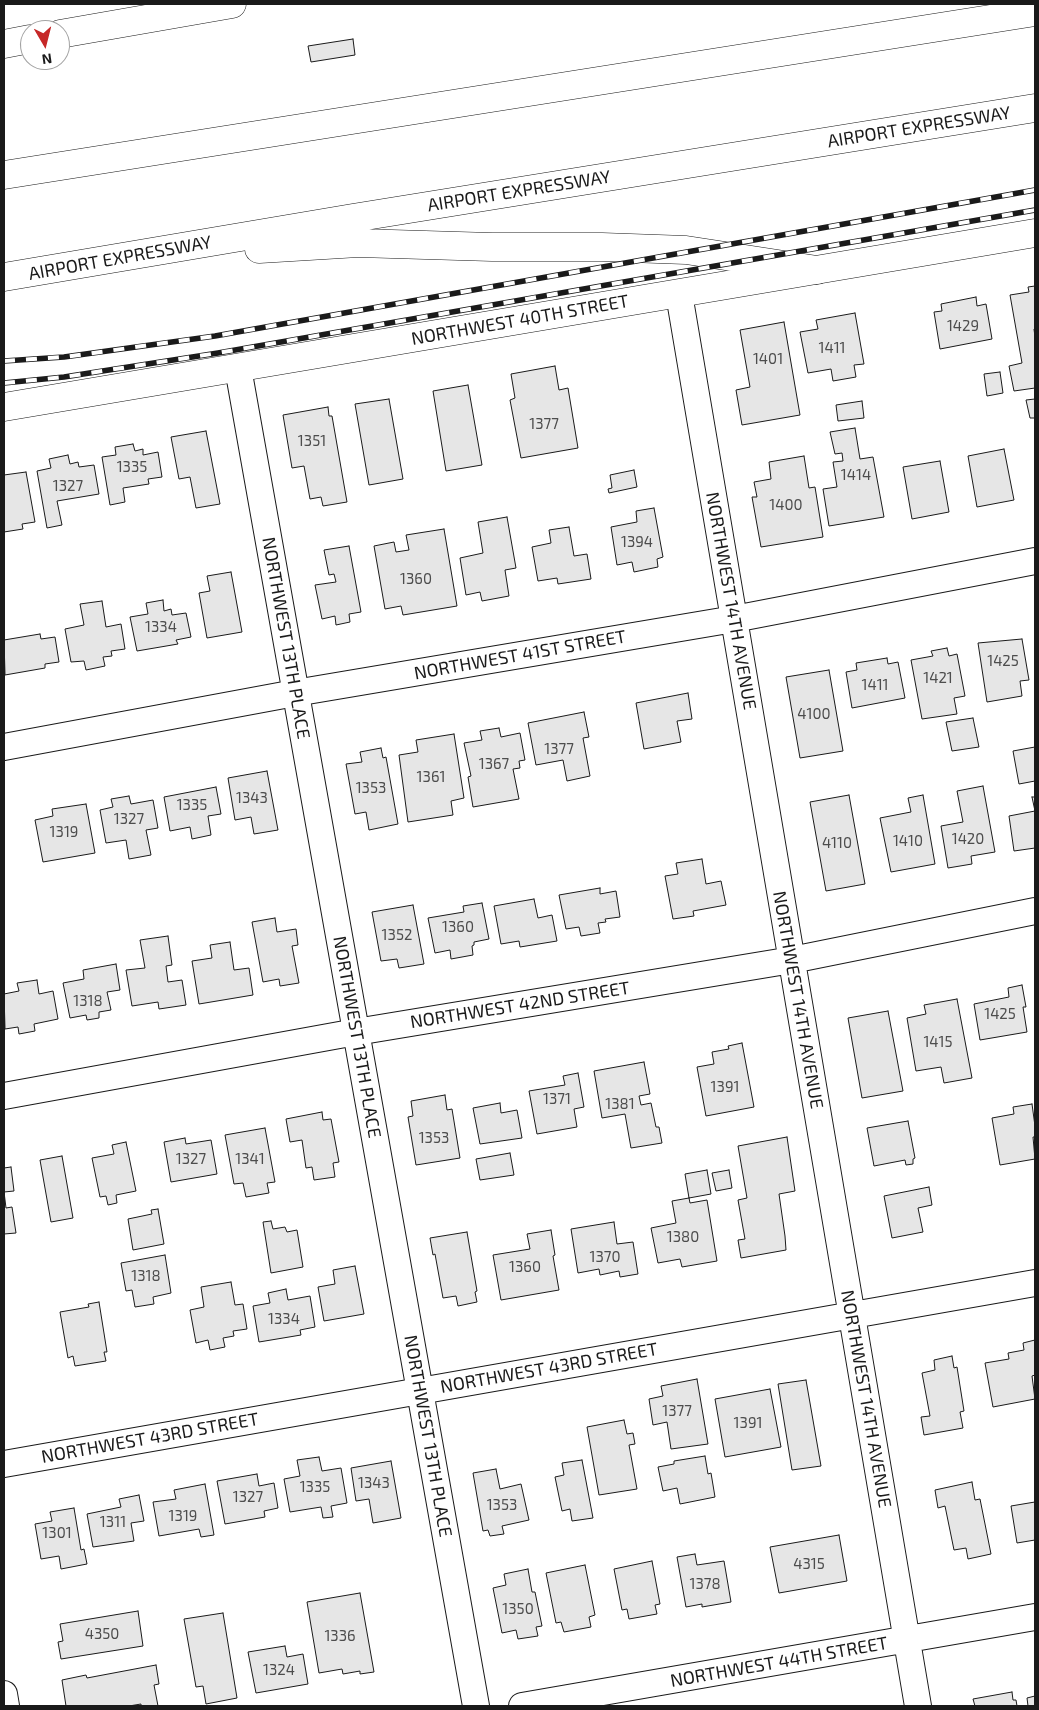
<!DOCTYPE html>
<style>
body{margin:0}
#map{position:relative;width:1039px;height:1710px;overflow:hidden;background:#fff;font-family:"Exo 2",sans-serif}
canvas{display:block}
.frame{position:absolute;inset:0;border:5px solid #1a1a1a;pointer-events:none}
.north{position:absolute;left:20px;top:20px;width:50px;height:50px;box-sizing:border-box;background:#fff;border:1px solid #a3a3a3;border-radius:50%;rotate:172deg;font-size:14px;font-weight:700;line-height:20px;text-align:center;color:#1a1a1a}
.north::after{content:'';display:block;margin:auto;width:18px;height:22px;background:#c62828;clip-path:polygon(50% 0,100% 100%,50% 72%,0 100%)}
</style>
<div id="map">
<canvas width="1039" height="1710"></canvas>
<div class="frame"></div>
<div class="north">N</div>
</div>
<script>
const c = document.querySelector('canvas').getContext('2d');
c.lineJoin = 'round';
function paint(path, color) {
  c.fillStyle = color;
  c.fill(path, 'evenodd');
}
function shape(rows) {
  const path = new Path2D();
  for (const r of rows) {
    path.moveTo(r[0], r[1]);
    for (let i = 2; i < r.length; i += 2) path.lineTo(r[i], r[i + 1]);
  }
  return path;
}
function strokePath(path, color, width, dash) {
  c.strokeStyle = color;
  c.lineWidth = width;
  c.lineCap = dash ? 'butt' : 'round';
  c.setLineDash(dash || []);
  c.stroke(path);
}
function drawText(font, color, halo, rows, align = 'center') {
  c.font = font + ' "Exo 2",sans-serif';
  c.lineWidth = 4;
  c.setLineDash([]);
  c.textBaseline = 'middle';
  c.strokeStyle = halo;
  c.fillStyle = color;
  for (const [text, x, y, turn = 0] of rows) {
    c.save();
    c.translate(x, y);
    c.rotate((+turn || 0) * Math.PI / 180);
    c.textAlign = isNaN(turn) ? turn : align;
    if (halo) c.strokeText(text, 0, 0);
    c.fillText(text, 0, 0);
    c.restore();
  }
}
const building = shape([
 [353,39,355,55,311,62,308,46,353,39],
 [1035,286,1035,328,1034,329,1035,337,1035,388,1014,391,1009,366,1022,363,1010,295,1029,292,1028,287,1035,286],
 [976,297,977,306,986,304,992,339,940,349,934,312,942,311,941,304,976,297],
 [855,313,864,364,854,365,856,377,833,381,831,369,808,373,800,332,818,329,816,320,855,313],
 [784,322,800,415,742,425,736,390,750,387,740,330,784,322],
 [555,366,559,390,568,388,578,448,521,458,510,400,515,398,511,374,555,366],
 [1000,372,1003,393,987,396,984,374,1000,372],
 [468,385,482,465,446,471,433,391,468,385],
 [389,399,403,479,369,485,355,404,389,399],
 [1035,399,1035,418,1030,418,1026,400,1035,399],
 [862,401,864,418,838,421,836,405,862,401],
 [328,407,329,416,332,416,347,502,323,506,321,497,310,499,304,466,292,468,283,415,328,407],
 [855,428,860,459,873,457,884,517,829,526,823,489,837,487,833,462,843,461,842,453,835,454,830,432,855,428],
 [206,431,220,504,196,508,190,477,179,479,171,437,206,431],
 [133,444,135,451,143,449,143,455,158,452,162,477,148,479,149,484,123,488,125,502,110,505,102,457,116,455,115,447,133,444],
 [1004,449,1014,500,977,507,968,456,1004,449],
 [68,455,70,464,78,462,79,467,94,465,99,494,57,501,62,525,47,528,37,471,51,468,49,459,68,455],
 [804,456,809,488,815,487,823,537,761,547,752,497,757,497,754,482,771,479,769,462,804,456],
 [940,461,949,512,912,519,903,467,940,461],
 [634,470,637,487,609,493,608,489,612,488,610,475,634,470],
 [26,472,35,522,22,524,23,529,4,532,4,475,26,472],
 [654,508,663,557,657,559,658,567,634,572,632,562,617,565,611,527,637,522,636,511,654,508],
 [507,517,516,568,505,570,509,596,482,601,480,592,466,595,460,558,483,553,478,522,507,517],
 [569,527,574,556,587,554,591,579,558,584,557,578,538,581,532,547,551,543,549,530,569,527],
 [444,529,457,606,403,615,401,606,385,609,374,546,394,542,396,552,409,550,406,535,444,529],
 [349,546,361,612,349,614,350,622,336,625,335,616,322,619,315,585,336,582,334,574,329,575,324,550,349,546],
 [231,572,242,632,207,638,199,593,210,591,207,576,231,572],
 [163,600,164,611,171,609,172,615,186,613,191,637,176,640,178,644,137,651,130,617,148,614,146,603,163,600],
 [102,601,106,627,121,624,125,649,111,651,112,656,103,657,105,666,86,670,84,661,71,662,65,629,84,625,80,604,102,601],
 [40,634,41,639,55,637,59,662,45,664,45,668,5,675,4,640,40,634],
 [1022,639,1029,680,1020,681,1022,696,987,702,978,643,1022,639],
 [947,648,949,656,957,654,965,696,954,698,957,714,922,719,911,660,933,656,931,651,947,648],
 [887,658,888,664,898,662,905,698,852,708,846,672,857,670,856,663,887,658],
 [829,670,843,751,800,758,786,677,829,670],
 [688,693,692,719,677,721,681,742,644,749,636,703,688,693],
 [584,712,589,737,583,738,590,776,567,781,563,760,536,765,528,723,584,712],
 [973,718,979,747,952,751,946,722,973,718],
 [499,728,501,737,520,733,525,760,519,761,520,768,513,769,519,799,473,807,468,777,471,776,464,743,482,740,480,731,499,728],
 [454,734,464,798,451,801,453,815,408,822,399,755,418,752,416,740,454,734],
 [1035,747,1035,781,1019,784,1013,751,1035,747],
 [381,748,383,758,386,757,398,824,369,830,366,812,355,814,346,764,362,762,360,752,381,748],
 [267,771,278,830,254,834,251,817,235,820,228,778,267,771],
 [983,786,995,852,971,856,972,864,948,868,941,826,963,822,957,791,983,786],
 [216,787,221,814,208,816,211,835,192,839,190,827,170,831,164,797,216,787],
 [849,795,865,884,826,891,810,802,849,795],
 [923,795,935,864,891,872,880,818,911,812,908,798,923,795],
 [129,796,131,804,153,800,158,828,146,830,151,855,129,859,126,840,106,843,100,810,113,807,111,799,129,796],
 [1032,797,1035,797,1035,848,1014,851,1009,816,1035,811,1032,797],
 [86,804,95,853,43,862,35,820,53,816,52,809,86,804],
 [702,859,706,884,721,881,726,905,693,911,694,916,673,919,665,876,678,874,676,863,702,859],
 [600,888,600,894,616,891,620,917,605,919,606,922,598,923,600,933,581,936,579,927,566,929,559,895,600,888],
 [534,899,538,918,552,915,557,941,520,947,519,941,501,944,494,906,534,899],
 [482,903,489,939,474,942,474,945,472,946,473,955,451,959,450,950,435,953,428,918,464,912,463,906,482,903],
 [413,905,424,964,399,968,397,959,381,961,372,912,413,905],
 [275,918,277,932,296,929,298,945,292,946,299,983,280,986,279,979,263,982,252,922,275,918],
 [168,936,172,965,166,966,168,982,182,980,186,1005,159,1009,158,1002,132,1006,126,970,145,968,140,940,168,936],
 [230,942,234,970,249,968,253,995,199,1004,192,961,212,958,210,945,230,942],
 [116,964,120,990,107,992,111,1010,99,1012,99,1018,87,1020,86,1015,70,1018,63,983,84,979,83,970,116,964],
 [37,980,39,994,53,991,58,1019,34,1024,35,1031,19,1034,18,1027,5,1029,4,994,19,991,17,983,37,980],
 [1022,985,1026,1007,1023,1007,1027,1032,980,1040,974,1004,1009,997,1008,988,1022,985],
 [957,999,972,1078,944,1083,941,1067,916,1071,907,1018,926,1014,924,1005,957,999],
 [888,1011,903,1091,862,1098,848,1018,888,1011],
 [742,1043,754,1107,706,1116,697,1067,714,1064,712,1052,729,1049,728,1046,742,1043],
 [644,1062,650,1094,639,1096,641,1105,651,1103,656,1127,659,1127,662,1143,631,1148,625,1114,602,1118,594,1071,644,1062],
 [578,1073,584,1107,574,1109,577,1127,537,1134,529,1091,565,1085,563,1076,578,1073],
 [445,1095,447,1110,452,1109,460,1158,416,1165,408,1117,413,1116,411,1101,445,1095],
 [500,1103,501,1113,517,1110,522,1138,480,1144,473,1108,500,1103],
 [1032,1104,1035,1126,1035,1137,1033,1137,1035,1159,1000,1165,992,1118,1014,1114,1013,1107,1032,1104],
 [322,1112,323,1120,331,1119,339,1162,333,1163,335,1177,314,1180,312,1167,306,1168,302,1140,290,1142,286,1119,322,1112],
 [908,1121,915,1158,913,1159,913,1164,906,1165,905,1160,874,1166,867,1128,908,1121],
 [265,1128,275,1182,267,1183,269,1193,246,1197,243,1183,234,1184,225,1135,265,1128],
 [787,1137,795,1191,779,1194,785,1236,786,1250,741,1258,738,1240,745,1239,738,1200,747,1198,738,1146,787,1137],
 [185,1138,186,1144,211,1140,217,1174,171,1182,164,1142,185,1138],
 [126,1142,136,1191,116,1195,117,1203,108,1205,106,1196,100,1197,92,1158,114,1154,112,1145,126,1142],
 [510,1153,514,1175,480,1180,476,1159,510,1153],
 [62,1156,73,1218,51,1222,40,1160,62,1156],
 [11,1167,14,1191,4,1192,6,1208,12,1207,16,1233,4,1234,4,1168,11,1167],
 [707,1170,711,1194,689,1198,685,1174,707,1170],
 [729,1170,732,1188,716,1191,712,1173,729,1170],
 [929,1187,932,1205,918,1208,923,1232,892,1238,884,1196,929,1187],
 [689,1198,690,1203,707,1200,717,1261,682,1267,680,1259,658,1263,651,1228,676,1223,672,1201,689,1198],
 [158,1209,164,1244,133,1250,128,1219,152,1214,151,1210,158,1209],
 [271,1221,273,1229,285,1227,287,1232,297,1230,303,1267,271,1273,263,1222,271,1221],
 [614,1222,617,1244,633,1242,638,1274,620,1277,619,1271,600,1275,599,1269,578,1273,571,1229,614,1222],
 [551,1230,555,1255,553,1256,559,1290,501,1300,493,1255,530,1249,527,1234,551,1230],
 [467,1232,477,1291,475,1292,477,1302,458,1306,456,1296,443,1298,435,1254,433,1255,430,1238,467,1232],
 [165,1255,171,1293,153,1297,154,1304,135,1307,132,1290,126,1291,121,1263,165,1255],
 [355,1266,364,1314,324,1321,318,1287,335,1284,333,1270,355,1266],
 [231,1282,235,1305,243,1304,247,1329,233,1331,234,1336,223,1338,225,1347,210,1350,208,1340,196,1343,190,1310,204,1307,201,1287,231,1282],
 [286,1289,288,1300,310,1296,315,1327,300,1330,301,1335,259,1342,253,1306,270,1303,268,1293,286,1289],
 [99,1302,107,1352,104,1352,106,1361,75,1366,73,1356,68,1358,60,1312,89,1307,88,1304,99,1302],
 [1035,1340,1035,1375,1032,1376,1035,1399,993,1407,985,1363,1009,1359,1008,1353,1024,1350,1023,1343,1035,1340],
 [952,1356,954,1368,957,1367,964,1411,960,1412,963,1428,924,1435,921,1417,930,1416,922,1373,935,1370,934,1360,952,1356],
 [697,1379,708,1444,671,1449,667,1422,653,1425,649,1399,663,1396,661,1386,697,1379],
 [806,1380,821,1466,792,1470,778,1384,806,1380],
 [770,1389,781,1447,725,1457,715,1399,770,1389],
 [624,1420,627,1434,633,1433,635,1444,629,1445,637,1489,599,1495,587,1427,624,1420],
 [705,1456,708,1474,711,1473,715,1497,680,1504,677,1488,663,1491,658,1467,674,1464,674,1461,705,1456],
 [319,1457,322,1471,341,1468,347,1503,331,1506,333,1517,323,1518,321,1507,290,1512,284,1479,300,1476,297,1460,319,1457],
 [582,1460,593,1518,572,1521,570,1509,562,1511,555,1477,564,1475,562,1463,582,1460],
 [391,1461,401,1518,373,1523,369,1499,356,1501,351,1468,391,1461],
 [496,1469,500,1489,521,1484,529,1520,502,1526,504,1534,490,1536,488,1530,483,1531,473,1473,496,1469],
 [257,1474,259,1486,274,1483,278,1508,264,1511,265,1517,225,1524,217,1481,257,1474],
 [972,1482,975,1500,980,1499,991,1554,968,1559,966,1548,954,1550,945,1506,938,1508,935,1490,972,1482],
 [205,1484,214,1535,201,1537,199,1529,159,1536,153,1502,176,1499,174,1490,205,1484],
 [139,1495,144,1521,131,1523,134,1541,93,1547,87,1514,121,1507,119,1499,139,1495],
 [1035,1502,1035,1540,1017,1543,1011,1506,1035,1502],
 [74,1508,81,1550,84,1549,87,1564,61,1569,59,1556,41,1559,35,1524,52,1521,50,1512,74,1508],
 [839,1535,847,1581,779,1593,770,1547,839,1535],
 [695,1554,697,1565,724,1561,731,1602,702,1607,702,1604,686,1607,677,1557,695,1554],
 [652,1561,660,1604,655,1605,657,1614,629,1619,627,1609,622,1610,614,1569,652,1561],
 [585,1565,595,1615,589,1617,591,1627,564,1632,561,1622,556,1623,546,1573,585,1565],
 [528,1569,532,1592,535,1592,542,1626,536,1627,538,1636,518,1639,516,1630,502,1633,493,1588,506,1585,504,1574,528,1569],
 [360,1593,374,1672,360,1674,360,1671,343,1674,342,1669,319,1673,307,1602,360,1593],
 [138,1611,143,1646,61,1659,58,1642,63,1641,60,1624,138,1611],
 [223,1613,237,1698,206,1704,203,1686,196,1687,184,1619,223,1613],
 [285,1646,287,1657,303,1654,308,1684,256,1693,248,1652,285,1646],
 [156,1665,159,1684,154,1685,158,1706,141,1706,141,1704,129,1706,66,1706,62,1680,86,1675,87,1678,156,1665],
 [1012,1692,1013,1700,1016,1700,1017,1706,975,1706,973,1699,1012,1692],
 [1035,1696,1035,1706,1028,1706,1027,1698,1035,1696]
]);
paint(building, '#e6e6e6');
strokePath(building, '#1a1a1a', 1);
const minor = shape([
 [679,294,918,1706],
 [238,368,476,1706],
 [4,747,295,693,734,619,1035,561],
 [4,1096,356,1032,792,960,1035,911],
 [4,1464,1035,1283],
 [4,1694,6,1706],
 [522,1706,1035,1617]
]);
const secondary = shape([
 [60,34,232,4],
 [4,44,30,39],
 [4,407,1035,233]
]);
const motorway = shape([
 [4,175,1035,12],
 [259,249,358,243,492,247,602,247,686,250,817,270],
 [4,277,353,218,1035,108]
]);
strokePath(minor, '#1a1a1a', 28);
strokePath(secondary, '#1a1a1a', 29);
strokePath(motorway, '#1a1a1a', 29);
strokePath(minor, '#fff', 26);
strokePath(secondary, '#fff', 28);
strokePath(motorway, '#fff', 28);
const rail = shape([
 [4,361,64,357,215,336,1035,190],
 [4,383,64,377,218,353,1035,210]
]);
strokePath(rail, '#1a1a1a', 5.5);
strokePath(rail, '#fff', 4, [11]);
drawText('15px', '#4d4d4d', null, [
 ["1429",963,326],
 ["1411",832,348],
 ["1401",768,359],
 ["1377",544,424],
 ["1351",312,441],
 ["1335",132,467],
 ["1414",856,475],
 ["1327",68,486],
 ["1400",786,505],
 ["1394",637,542],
 ["1360",416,579],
 ["1334",161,627],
 ["1425",1003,661],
 ["1421",938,678],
 ["1411",875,685],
 ["4100",814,714],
 ["1377",559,749],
 ["1367",494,764],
 ["1361",431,777],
 ["1353",371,788],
 ["1343",252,798],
 ["1335",192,805],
 ["1327",129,819],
 ["1319",64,832],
 ["1420",968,839],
 ["1410",908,841],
 ["4110",837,843],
 ["1360",458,927],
 ["1352",397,935],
 ["1318",88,1001],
 ["1425",1000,1014],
 ["1415",938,1042],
 ["1391",725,1087],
 ["1371",557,1099],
 ["1381",620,1104],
 ["1353",434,1138],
 ["1327",191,1159],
 ["1341",250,1159],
 ["1380",683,1237],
 ["1370",605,1257],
 ["1360",525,1267],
 ["1318",146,1276],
 ["1334",284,1319],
 ["1377",677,1411],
 ["1391",748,1423],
 ["1343",374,1483],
 ["1335",315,1487],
 ["1327",248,1497],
 ["1353",502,1505],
 ["1319",183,1516],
 ["1311",113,1522],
 ["1301",57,1533],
 ["4315",809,1564],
 ["1378",705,1584],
 ["1350",518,1609],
 ["4350",102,1634],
 ["1336",340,1636],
 ["1324",279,1670]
]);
drawText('18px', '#1a1a1a', '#fff', [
 ["AIRPORT EXPRESSWAY",919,127,-9],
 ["AIRPORT EXPRESSWAY",519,191,-9],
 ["AIRPORT EXPRESSWAY",120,258,-10],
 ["NORTHWEST 40TH STREET",520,320,-10],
 ["NORTHWEST 14TH AVENUE",731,601,80],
 ["NORTHWEST 13TH PLACE",286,638,80],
 ["NORTHWEST 41ST STREET",520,655,-10],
 ["NORTHWEST 14TH AVENUE",798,1000,80],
 ["NORTHWEST 42ND STREET",520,1005,-9],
 ["NORTHWEST 13TH PLACE",357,1037,80],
 ["NORTHWEST 43RD STREET",549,1368,-10],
 ["NORTHWEST 14TH AVENUE",866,1399,80],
 ["NORTHWEST 13TH PLACE",428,1436,80],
 ["NORTHWEST 43RD STREET",150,1438,-10],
 ["NORTHWEST 44TH STREET",779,1662,-10]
]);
</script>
